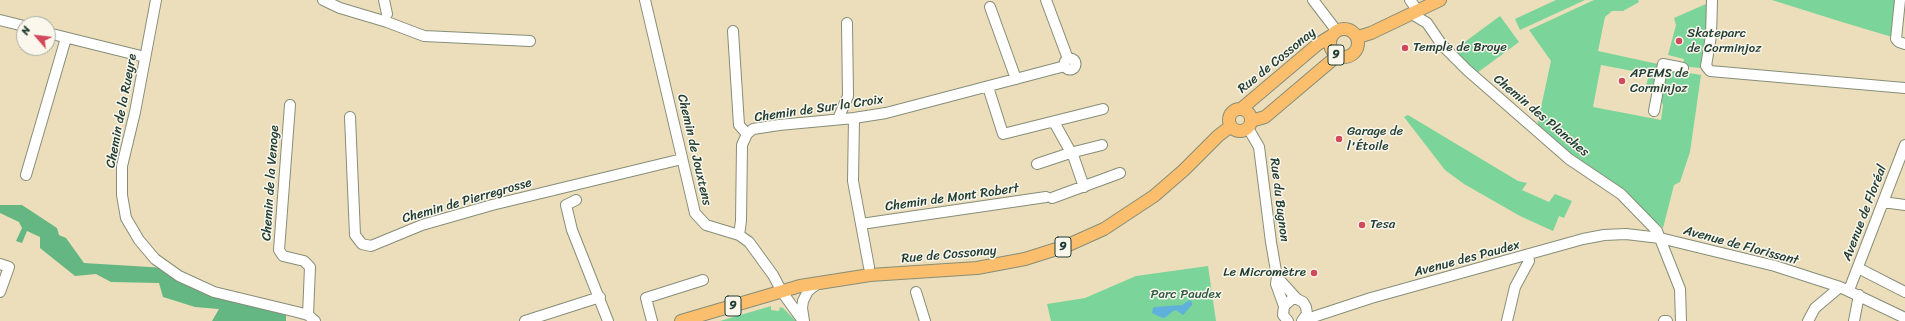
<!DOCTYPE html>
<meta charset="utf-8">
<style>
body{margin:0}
#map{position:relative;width:1905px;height:321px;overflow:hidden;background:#ecdebb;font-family:Sriracha,sans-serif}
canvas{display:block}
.north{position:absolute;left:16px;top:16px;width:40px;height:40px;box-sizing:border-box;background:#fbf7ec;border:1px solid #a3ada2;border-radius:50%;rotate:298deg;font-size:11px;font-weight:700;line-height:16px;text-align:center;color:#1f3d34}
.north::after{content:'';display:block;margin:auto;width:14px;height:18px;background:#d1495b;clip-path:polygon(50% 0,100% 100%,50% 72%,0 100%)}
</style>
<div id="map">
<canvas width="1905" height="321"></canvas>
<div class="north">N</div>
</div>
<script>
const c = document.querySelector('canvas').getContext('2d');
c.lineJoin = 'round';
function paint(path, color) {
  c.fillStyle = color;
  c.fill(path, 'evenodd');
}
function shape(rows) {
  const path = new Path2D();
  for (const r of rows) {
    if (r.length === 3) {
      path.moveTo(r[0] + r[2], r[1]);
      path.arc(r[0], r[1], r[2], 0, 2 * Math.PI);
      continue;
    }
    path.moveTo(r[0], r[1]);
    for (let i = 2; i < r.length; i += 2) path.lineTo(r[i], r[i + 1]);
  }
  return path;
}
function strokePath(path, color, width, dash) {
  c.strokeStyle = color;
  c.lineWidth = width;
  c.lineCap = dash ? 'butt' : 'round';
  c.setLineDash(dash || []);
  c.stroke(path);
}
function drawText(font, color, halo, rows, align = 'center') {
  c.font = font + ' Sriracha,sans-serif';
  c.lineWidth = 3;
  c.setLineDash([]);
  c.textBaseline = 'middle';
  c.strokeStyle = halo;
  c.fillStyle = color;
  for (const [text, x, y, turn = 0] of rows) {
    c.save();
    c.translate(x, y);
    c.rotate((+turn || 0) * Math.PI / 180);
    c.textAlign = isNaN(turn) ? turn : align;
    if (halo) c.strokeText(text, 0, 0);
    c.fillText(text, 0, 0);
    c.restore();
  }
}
paint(shape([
 [1556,0,1585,0,1520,30,1515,19],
 [1594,0,1638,0,1639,2,1623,11,1612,11,1605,17,1598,51,1658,64,1655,87,1653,88,1646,86,1649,74,1601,65,1593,107,1661,120,1663,105,1661,101,1666,69,1701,75,1690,152,1680,182,1674,185,1663,228,1618,186,1578,161,1537,126,1551,61,1529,30],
 [1772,0,1896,0,1892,37,1842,22],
 [1706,4,1706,29,1700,68,1690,67,1683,65,1684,59,1668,55,1676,25,1674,18],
 [1500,16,1519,42,1477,73,1454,50],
 [1408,115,1518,181,1527,183,1522,190,1549,202,1555,194,1572,201,1564,218,1559,216,1553,231,1520,216,1464,184,1445,170,1404,117],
 [1208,266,1216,321,1051,321,1047,304,1085,298,1136,276],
 [771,306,771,310,779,311,780,307,783,308,796,321,720,321]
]), '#7bd49a');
paint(shape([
 [0,205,22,205,57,228,59,235,66,238,84,263,166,268,214,292,286,315,286,321,212,321,219,309,195,307,163,297,159,283,111,282,96,274,75,276,40,248,40,237,27,231,22,243,16,241,22,228,19,222,0,213]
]), '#64b682');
paint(shape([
 [1190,300,1192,302,1192,305,1183,315,1176,310,1173,311,1166,317,1163,318,1152,313,1153,308,1155,307,1182,305]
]), '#5fb0da');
const minor = shape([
 [156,0,135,112,122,166,122,195,126,218,139,240,155,259,179,276,214,292,297,312,308,315,315,321],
 [323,0,340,8,387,22,424,36,530,41],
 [384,0,387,14],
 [645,0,695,213,706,225,739,235,749,242,773,275,782,292,803,321],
 [1046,0,1068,59],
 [1313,0,1336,30],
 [1410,0,1418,11],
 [1712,0,1711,36,1706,66,1710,71,1905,88],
 [1900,0,1896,39,1899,42,1905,44],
 [990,7,1016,79],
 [1412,14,1427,23,1442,45,1467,70,1569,159,1621,194,1657,231,1680,289,1681,321],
 [0,20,24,26],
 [733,31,739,125,747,134],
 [48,33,145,57],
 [1070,64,5.5],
 [988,87,1003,134,1103,109],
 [290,105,279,250,283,256,304,261,310,267,308,315],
 [1654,111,1663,64,1683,68],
 [350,117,355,235,362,244,371,246,422,225,492,205,682,159],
 [854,118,853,181,869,267],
 [838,119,848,96,847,23],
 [1054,122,1074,158,1084,187],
 [1248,128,1259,147,1271,242,1277,277,1276,284,1284,306],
 [1037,164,1070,153,1102,145],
 [26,175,66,38],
 [1052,198,1120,173],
 [576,200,566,205,572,230,608,321],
 [1883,202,1905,205],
 [861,224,1046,197],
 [739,235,741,221,742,145,747,134,753,129,779,125,854,118,886,113,1065,66],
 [0,264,9,267,0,292],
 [1858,268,1905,292],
 [1277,277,1297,299],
 [1849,290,1905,145],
 [916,292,925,321],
 [1304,320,1371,298,1583,239,1604,235,1626,234,1660,238,1775,266,1840,287,1905,318],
 [525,321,600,297],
 [652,321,646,298,703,280],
 [804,321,802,308,803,301,808,291,818,283],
 [1288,321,1283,315,1284,306,1292,299,1297,299,1303,302,1306,307,1307,314,1302,321],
 [1507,321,1515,287,1529,261,1528,256],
 [1664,321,1667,321],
 [1808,321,1815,308,1840,287],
 [1854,321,1859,295]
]);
const major = shape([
 [1344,43,14],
 [1358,37,1371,33,1440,0],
 [1241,109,1318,44,1331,36],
 [1240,120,11],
 [1251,121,1265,117,1337,56],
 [681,321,800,286,870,275,977,268,1025,259,1066,246,1104,229,1154,196,1184,170,1218,136,1231,126]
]);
strokePath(minor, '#868e78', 12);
strokePath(major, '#868e78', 14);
strokePath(minor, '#fff', 10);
strokePath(major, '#fabe6d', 12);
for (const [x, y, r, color] of [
 [1679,41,4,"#d1495b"],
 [1405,48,4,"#d1495b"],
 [1622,81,4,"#d1495b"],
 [1339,139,4,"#d1495b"],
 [1362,225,4,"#d1495b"],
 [1314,273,4,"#d1495b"]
]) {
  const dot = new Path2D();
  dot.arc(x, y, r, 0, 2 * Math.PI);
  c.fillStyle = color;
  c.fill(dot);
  strokePath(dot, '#fbf7ec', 1.5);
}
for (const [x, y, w] of [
 [1336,55,16],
 [1063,247,16],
 [733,306,16]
]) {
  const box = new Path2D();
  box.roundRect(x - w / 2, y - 10, w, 20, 3);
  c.fillStyle = '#fbf7ec';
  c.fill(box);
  strokePath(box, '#1f3d34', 1);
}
drawText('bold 12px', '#1f3d34', null, [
 ["9",1336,55],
 ["9",1063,247],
 ["9",733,306]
]);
drawText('13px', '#1f3d34', '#fbf7ec', [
 ["Skateparc",1687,34],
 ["de Corminjoz",1687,49],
 ["Temple de Broye",1413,48],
 ["APEMS de",1630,74],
 ["Corminjoz",1630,89],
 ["Garage de",1347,132],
 ["l'Étoile",1347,147],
 ["Tesa",1370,225],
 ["Le Micromètre",1306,273,"right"]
], 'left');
drawText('13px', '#1f3d34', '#fbf7ec', [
 ["Rue de Cossonay",1277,61,-39],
 ["Chemin de Sur la Croix",819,109,-8],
 ["Chemin de la Rueyre",122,111,-79],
 ["Chemin des Planches",1541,116,40],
 ["Chemin de Jouxtens",694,150,77],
 ["Chemin de la Venoge",271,183,-86],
 ["Chemin de Mont Robert",952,198,-8],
 ["Rue du Bugnon",1279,200,83],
 ["Chemin de Pierregrosse",467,201,-16],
 ["Avenue de Floréal",1865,213,-69],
 ["Avenue de Florissant",1741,246,15],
 ["Rue de Cossonay",949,255,-5],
 ["Avenue des Paudex",1467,259,-15]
]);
drawText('13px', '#315b48', '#fbf7ec', [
 ["Parc Paudex",1186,295]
]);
</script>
